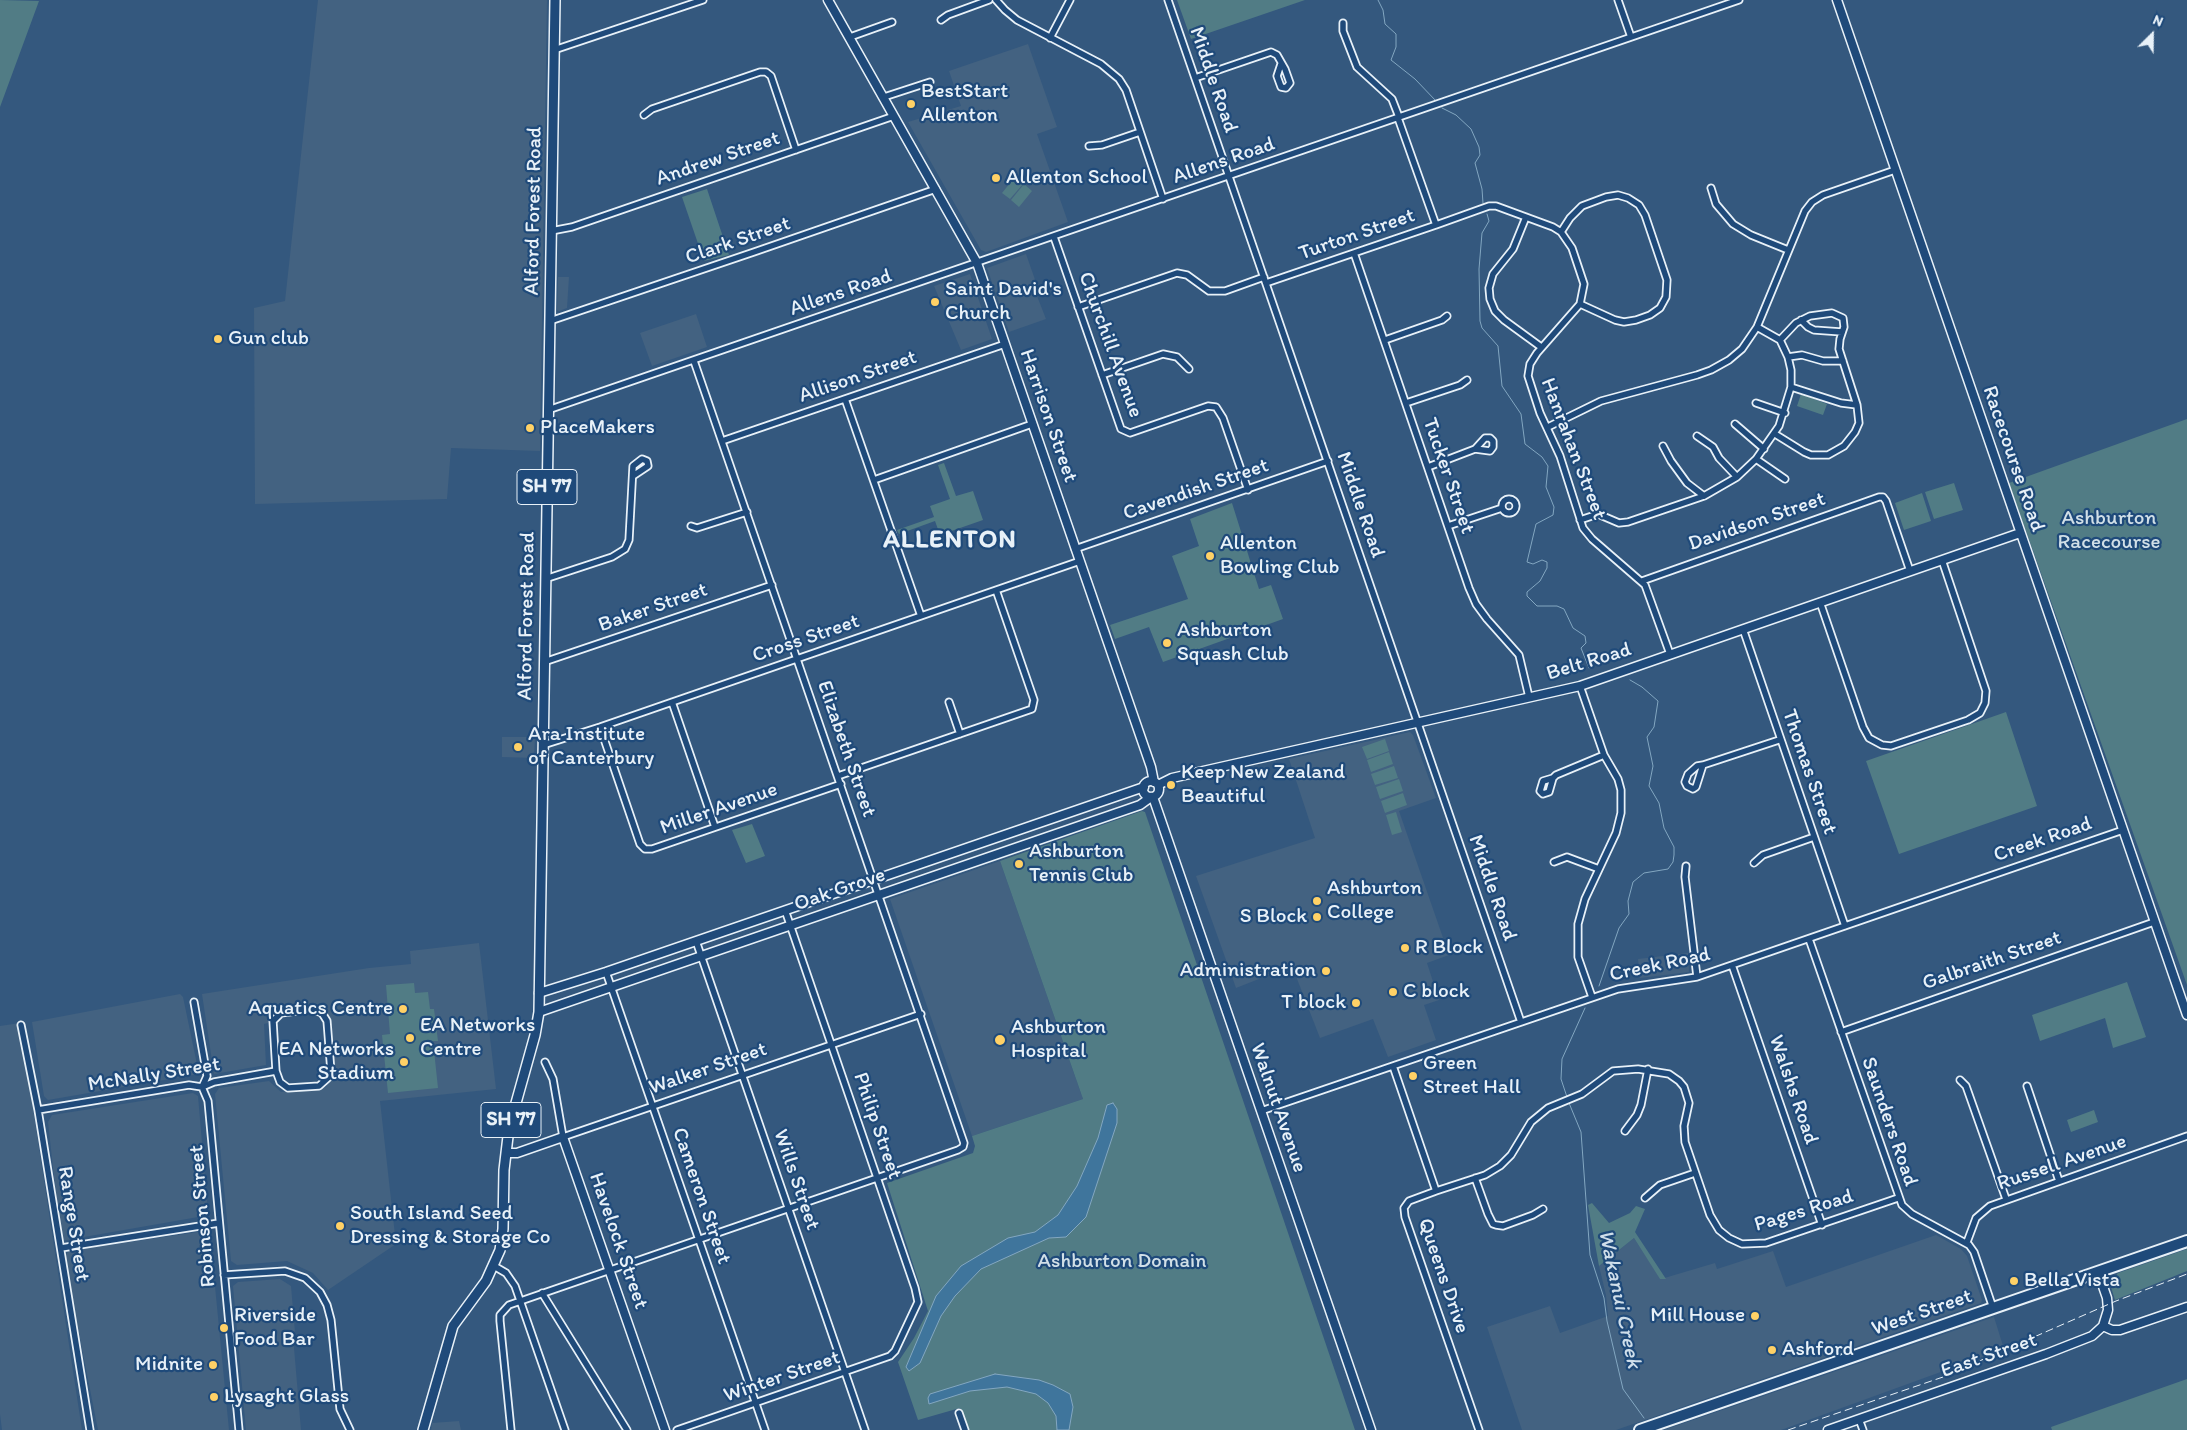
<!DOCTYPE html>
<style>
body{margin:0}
#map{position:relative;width:2187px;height:1430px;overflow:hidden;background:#34587e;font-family:Itim,sans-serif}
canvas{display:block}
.north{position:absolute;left:2127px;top:10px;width:50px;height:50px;-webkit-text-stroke:4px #1f4a7a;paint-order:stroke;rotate:23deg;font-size:14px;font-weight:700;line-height:20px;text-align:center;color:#e8f1f8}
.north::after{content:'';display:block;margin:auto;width:18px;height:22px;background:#e8f1f8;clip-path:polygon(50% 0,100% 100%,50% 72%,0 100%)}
</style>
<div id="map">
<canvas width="2187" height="1430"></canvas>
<div class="north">N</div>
</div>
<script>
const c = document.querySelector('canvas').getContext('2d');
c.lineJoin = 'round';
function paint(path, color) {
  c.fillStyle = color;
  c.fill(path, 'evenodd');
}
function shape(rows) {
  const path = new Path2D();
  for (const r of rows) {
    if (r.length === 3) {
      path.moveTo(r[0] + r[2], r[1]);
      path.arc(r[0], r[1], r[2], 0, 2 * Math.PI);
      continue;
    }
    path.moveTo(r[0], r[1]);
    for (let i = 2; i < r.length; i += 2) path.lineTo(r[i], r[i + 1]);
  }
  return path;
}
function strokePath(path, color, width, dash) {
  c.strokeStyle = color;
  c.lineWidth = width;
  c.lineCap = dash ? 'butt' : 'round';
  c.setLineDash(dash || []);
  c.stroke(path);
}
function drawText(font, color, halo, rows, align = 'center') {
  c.font = font + ' Itim,sans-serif';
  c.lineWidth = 4.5;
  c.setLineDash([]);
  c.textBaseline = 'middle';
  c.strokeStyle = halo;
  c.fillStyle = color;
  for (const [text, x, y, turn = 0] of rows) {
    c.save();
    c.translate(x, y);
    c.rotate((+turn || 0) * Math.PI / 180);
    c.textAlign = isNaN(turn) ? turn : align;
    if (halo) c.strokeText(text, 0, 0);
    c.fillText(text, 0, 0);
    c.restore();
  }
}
paint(shape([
 [318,0,547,0,540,451,451,448,447,499,255,504,254,308,285,301],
 [1028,44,1057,127,1037,134,1068,222,986,252,981,250,908,122,961,106,949,71],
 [1026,254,1039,291,1037,296,1046,319,1009,332,987,268],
 [970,274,992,339,961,350,934,286],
 [558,277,569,277,567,308,559,311,557,310],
 [696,314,707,347,652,366,640,333],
 [1410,732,1413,735,1436,798,1399,811,1449,955,1427,963,1439,1000,1424,1005,1436,1040,1388,1057,1373,1019,1320,1038,1292,966,1236,988,1196,876,1315,838,1289,759],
 [502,737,535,737,534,758,502,757],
 [1000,861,1083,1099,972,1136,890,899],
 [479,943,496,1089,380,1101,396,1244,328,1290,313,1273,287,1261,237,1265,231,1261,215,1094,219,1088,269,1081,281,1092,317,1089,326,1087,334,1075,329,1016,325,1011,314,1007,273,1009,268,1023,264,1024,266,1065,214,1074,202,994,369,968,411,964,410,951],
 [1688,953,1689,972,1640,978,1638,959],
 [180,994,183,997,199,1074,48,1100,44,1096,32,1022],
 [20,1023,82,1430,2,1430,0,1414,0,1026],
 [193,1093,198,1096,208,1213,204,1216,61,1241,48,1122,52,1115],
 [205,1231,210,1235,229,1430,98,1430,64,1257,69,1251],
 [1936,1235,1961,1249,1967,1256,1982,1300,1981,1303,1616,1430,1522,1430,1487,1327,1550,1306,1560,1333,1608,1316,1606,1295,1599,1266,1634,1238,1661,1279,1715,1263,1717,1269,1773,1251,1786,1287],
 [280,1279,291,1286,295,1332,293,1336,301,1430,246,1430,233,1286,238,1282],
 [1994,1317,2004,1349,1781,1430,1664,1430],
 [459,1421,461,1430,431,1430,432,1423]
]), '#436281');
paint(shape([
 [0,0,39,1,0,107],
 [1177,0,1305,0,1191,39],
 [1015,177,1023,184,1010,199,1002,193],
 [1024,184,1032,191,1019,207,1011,200],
 [707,189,729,255,704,261,682,197],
 [1801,394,1827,404,1823,415,1797,406],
 [2187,419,2187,985,2009,483],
 [944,463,956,496,973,491,983,520,940,535,935,521,899,534,897,530,934,517,930,506,950,499,938,465],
 [1954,483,1963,510,1934,519,1925,492],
 [1922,493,1931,521,1904,530,1895,503],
 [1232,503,1259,589,1271,585,1283,619,1163,662,1149,627,1115,639,1110,625,1188,599,1172,556,1199,546,1190,519],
 [2006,712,2037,806,1899,854,1866,761],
 [1385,739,1389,751,1367,759,1362,747],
 [1389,752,1393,764,1371,772,1367,760],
 [1394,766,1398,778,1375,785,1371,774],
 [1399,779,1403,791,1380,799,1376,787],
 [1403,793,1407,805,1385,813,1381,801],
 [1142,811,1145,812,1355,1430,968,1430,960,1408,918,1420,898,1362,914,1338,928,1311,887,1183,973,1153,975,1146,972,1136,1083,1099,1000,861],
 [1396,812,1402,832,1392,835,1386,815],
 [752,824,765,856,746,863,732,830],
 [2127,982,2146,1037,2113,1048,2105,1018,2040,1041,2032,1015],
 [414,983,415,993,428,992,430,1009,434,1009,438,1041,433,1041,438,1088,388,1093,382,1035,390,1034,386,985],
 [2094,1110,2098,1122,2071,1132,2067,1120],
 [1592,1203,1609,1223,1630,1213,1636,1206,1645,1209,1635,1232,1666,1279,1660,1279,1634,1238,1599,1266,1588,1205],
 [2187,1249,2187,1271,2115,1300,2111,1287,2112,1280,2118,1273],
 [2187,1379,2187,1430,2052,1430,2051,1427]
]), '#517c85');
const water = shape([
 [1113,1103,1117,1109,1117,1123,1086,1217,1066,1237,1049,1238,981,1269,955,1296,941,1316,920,1363,909,1371,906,1367,936,1296,961,1266,1008,1238,1035,1232,1058,1215,1077,1186,1098,1138,1107,1105,1113,1103],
 [995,1374,1039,1380,1053,1385,1070,1394,1073,1407,1069,1430,1057,1430,1056,1416,1048,1403,1036,1394,1007,1387,970,1391,929,1404,928,1398,930,1394,995,1374]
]);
paint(water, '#3f759c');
strokePath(water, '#83a7c1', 1);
strokePath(shape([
 [1378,0,1383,10,1385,24,1396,34,1396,47,1391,60,1415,79,1436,101],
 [1442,108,1456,115,1471,129,1479,147,1480,155,1475,163,1482,189,1483,203],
 [1487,214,1489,221,1482,233,1479,269,1480,321,1482,328,1498,346,1502,386,1521,414,1525,444,1542,457,1548,466,1546,487,1554,507,1553,515,1536,524,1527,562,1533,564,1542,560,1547,562,1547,568,1540,581,1527,592,1527,596,1537,606,1557,606,1564,609,1573,628,1585,636,1586,643,1581,648,1589,668],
 [1599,986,1619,928,1629,914,1628,901,1633,882,1644,873,1668,869,1673,862,1674,855,1674,847,1664,828,1659,803,1649,786,1653,766,1647,737,1654,727,1658,701,1642,687,1630,680],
 [1567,1097,1561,1079,1562,1059,1585,1008],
 [1569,1103,1581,1132,1590,1255,1604,1298,1607,1321,1623,1389,1644,1418]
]), '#83a7c1', 1);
const street = shape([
 [996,0,1005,10,1017,20,1101,64,1119,79,1126,90,1163,199],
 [1168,0,1521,1022],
 [1618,0,1631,37],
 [941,20,948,15,989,0],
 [1343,23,1343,31,1357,67,1392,99,1399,117],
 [850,37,892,22],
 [1050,38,1070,0],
 [554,50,703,0],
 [1195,78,1271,52,1277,55,1285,69,1290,83,1286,88,1281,87,1277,76,1281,64],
 [884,97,930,82],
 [644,115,652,109,760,72,766,72,771,76,796,150],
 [1089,146,1102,145,1140,132],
 [1711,188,1716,204,1733,224,1751,235,1788,250],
 [1526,217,1513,249,1493,274,1489,288,1490,299,1495,311,1504,320,1541,347],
 [1436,225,1489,206,1496,206,1553,227,1561,232,1572,248,1584,284,1580,304,1537,353,1530,364,1528,376,1540,413,1560,456,1583,528,1592,539,1645,585,1670,654],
 [551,231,572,227,894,116],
 [1561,232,1570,218,1582,206,1606,197,1618,195,1628,198,1639,205,1645,215,1667,280,1666,297,1660,308,1650,315,1636,320,1624,322,1615,320,1580,304],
 [1054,237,1121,429,1130,433,1208,406,1216,407,1223,418,1248,490],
 [1354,253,1469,588,1476,604,1487,619,1519,655,1529,697],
 [1266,283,1436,225,1398,118],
 [1078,307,1177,273,1187,275,1209,291,1225,291,1264,277],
 [1801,320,1808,327,1814,330,1842,332],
 [550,321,754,252,936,189],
 [1385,340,1442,320,1447,316],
 [1788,357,1802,355,1823,361,1843,361],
 [1102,375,1163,354,1177,357,1189,369],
 [1791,387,1841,403,1857,405],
 [845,399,921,616],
 [1406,403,1460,385,1467,380],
 [1756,403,1785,413],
 [548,410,1739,0],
 [1735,424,1764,449],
 [1548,427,1601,401,1697,375,1711,370,1729,360,1742,349,1757,327,1805,211,1812,202,1823,195,1895,170],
 [1775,434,1804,452,1811,455,1828,455,1844,446,1855,432,1859,423,1857,405,1839,349,1840,339,1844,327,1843,318,1832,313,1810,316,1796,323,1780,340],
 [1697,436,1713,447,1719,458,1737,477],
 [722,441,1005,344],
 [1663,446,1671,461,1687,483,1704,496],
 [1756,459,1785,479],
 [1428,467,1475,449,1485,438,1490,438,1493,441,1493,447,1490,451,1475,449],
 [874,480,1032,424],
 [1509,506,7],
 [1580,520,1598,514,1619,523,1628,522,1704,496,1737,477,1756,459,1779,426,1791,387,1791,370,1788,357,1780,340,1757,327],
 [691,526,697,528,747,512],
 [1448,526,1502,508],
 [1075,549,1328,461],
 [545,579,612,557,625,549,629,540,633,466,642,459,647,461,648,466,633,476],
 [1642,581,1879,497,1883,497,1886,501,1910,571],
 [1820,602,1863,727,1869,738,1882,745,1891,746,1968,720,1980,713,1985,703,1986,691,1942,560],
 [1743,629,1845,926],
 [544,662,772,585],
 [1580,686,1604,755,1618,779,1621,790,1621,813,1616,833,1585,899,1578,924,1578,957,1592,997],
 [672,702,715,827],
 [949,702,960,734],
 [600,727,640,844,645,849,652,849,841,784],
 [543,745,600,727,1080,561],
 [1703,765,1697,766,1688,774,1685,782,1687,786,1693,789,1696,787,1703,765,1779,740],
 [838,776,1032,709,1034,700,996,590],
 [1553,778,1543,781,1540,791,1543,794,1549,792,1553,778,1556,775,1604,755],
 [1554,862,1567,857,1599,869],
 [1754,863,1763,855,1814,837],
 [1686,866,1685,877,1697,977],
 [1809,939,1902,1205,1912,1214,1969,1245,1974,1252,1993,1308],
 [696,941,865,1430],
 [1732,965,1822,1225],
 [606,972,765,1430],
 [194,1002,207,1076,202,1087,208,1101,239,1430],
 [312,1009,322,1013,327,1021,331,1072,329,1077,319,1086,288,1088,280,1082,276,1071,273,1021,281,1013,312,1009],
 [21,1025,38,1110,90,1430],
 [1841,1032,2154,922],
 [545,1062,553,1079,563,1137,921,1014],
 [1393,1066,1436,1191,1409,1201,1404,1208,1405,1217,1479,1430],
 [1960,1080,1966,1086,2006,1199],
 [2027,1086,2059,1181],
 [38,1110,189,1085,202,1087,214,1082,276,1071],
 [1261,1111,1618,989,1697,977,2123,830],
 [1625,1131,1637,1115,1641,1105,1648,1069],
 [1475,1178,1488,1214,1493,1224,1496,1225,1503,1226,1533,1215,1543,1209],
 [1436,1191,1485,1175,1500,1166,1511,1155,1531,1122,1548,1108,1582,1094,1613,1071,1638,1069,1669,1074,1679,1081,1684,1087,1689,1103,1684,1126,1685,1142,1710,1215,1719,1230,1729,1238,1742,1244,1766,1243,1898,1198],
 [1645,1198,1660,1185,1695,1173],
 [1967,1242,1976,1218,1990,1206,2187,1136],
 [61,1248,219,1223],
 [494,1266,506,1273,515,1286,565,1430],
 [224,1275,285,1271,305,1278,320,1292,327,1305,331,1320,340,1409,350,1430],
 [542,1293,627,1430],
 [959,1413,965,1430],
 [1859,1419,1863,1430],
 [511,1430,500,1321,500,1315,509,1305,958,1150,963,1147,964,1143,694,361],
 [677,1430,890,1356,895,1351,918,1302,915,1288,785,910]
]);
const secondary = shape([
 [828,0,977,263,1151,767,1154,782],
 [1837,0,2187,1015],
 [1151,789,8],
 [1158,785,1172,778,1580,686,2020,533],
 [1153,797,1371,1430],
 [539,993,606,972,1144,787],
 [539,1012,1140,805,1151,797],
 [506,1153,517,1153,563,1137,665,1430],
 [2103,1326,2112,1330,2120,1330,2187,1307],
 [1828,1430,2046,1354,2092,1336,2103,1326,2108,1310,2107,1298,2098,1272]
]);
const primary = shape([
 [423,1430,453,1326,486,1281,500,1250,503,1229,504,1170,509,1128,535,1035,539,1012,555,0]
]);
const highway = shape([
 [1640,1430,2187,1241]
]);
strokePath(street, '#e8f1f8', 9);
strokePath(secondary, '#e8f1f8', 11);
strokePath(primary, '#e8f1f8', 12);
strokePath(highway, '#e8f1f8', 14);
strokePath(street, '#1f4a7a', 5.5);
strokePath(secondary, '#1f4a7a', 8);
strokePath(primary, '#1f4a7a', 9);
strokePath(highway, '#1f4a7a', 10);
strokePath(shape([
 [1788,1430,1943,1377,2116,1301,2187,1274]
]), '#e8f1f8', 1, [8, 4]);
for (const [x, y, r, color] of [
 [911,104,5,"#ffd166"],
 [996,178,5,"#ffd166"],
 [935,302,5,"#ffd166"],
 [218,339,5,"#ffd166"],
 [530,428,5,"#ffd166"],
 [1210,556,5,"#ffd166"],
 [1167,643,5,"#ffd166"],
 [518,747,5,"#ffd166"],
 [1171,785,5,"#ffd166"],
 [1019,864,5,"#ffd166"],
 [1317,901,5,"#ffd166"],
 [1317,917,5,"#ffd166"],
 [1405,948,5,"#ffd166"],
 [1326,971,5,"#ffd166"],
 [1393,992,5,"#ffd166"],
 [1356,1003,5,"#ffd166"],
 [403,1009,5,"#ffd166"],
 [410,1038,5,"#ffd166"],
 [1000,1040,6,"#ffd166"],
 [404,1062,5,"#ffd166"],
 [1413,1076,5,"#ffd166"],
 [340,1226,5,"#ffd166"],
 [2014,1281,5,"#ffd166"],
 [1755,1316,5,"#ffd166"],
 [224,1328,5,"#ffd166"],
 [1772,1350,5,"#ffd166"],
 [213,1365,5,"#ffd166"],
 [214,1397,5,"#ffd166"]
]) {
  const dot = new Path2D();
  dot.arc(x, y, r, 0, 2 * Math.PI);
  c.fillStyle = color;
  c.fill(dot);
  strokePath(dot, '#1f4a7a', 2);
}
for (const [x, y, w] of [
 [547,487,60],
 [511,1120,60]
]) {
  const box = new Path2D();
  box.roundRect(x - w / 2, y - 17.5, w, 35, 4);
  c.fillStyle = '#1f4a7a';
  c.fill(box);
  strokePath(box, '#e8f1f8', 1);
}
drawText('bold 20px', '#e8f1f8', null, [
 ["SH 77",547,487],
 ["SH 77",511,1120]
]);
drawText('21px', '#e8f1f8', '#1f4a7a', [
 ["Middle Road",1213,80,71],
 ["Andrew Street",718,159,-19],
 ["Allens Road",1224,161,-19],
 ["Alford Forest Road",534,211,-89],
 ["Turton Street",1357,235,-19],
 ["Clark Street",738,241,-19],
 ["Allens Road",841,293,-19],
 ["Churchill Avenue",1110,345,70],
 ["Allison Street",858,377,-19],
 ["Harrison Street",1048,416,71],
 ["Hanrahan Street",1573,449,69],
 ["Racecourse Road",2013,459,71],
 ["Tucker Street",1448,476,71],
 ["Cavendish Street",1196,490,-19],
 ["Middle Road",1360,505,71],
 ["Davidson Street",1757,522,-19],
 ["Baker Street",653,608,-19],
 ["Alford Forest Road",527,616,-89],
 ["Cross Street",806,639,-19],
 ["Belt Road",1589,662,-17],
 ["Elizabeth Street",846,749,71],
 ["Thomas Street",1809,772,71],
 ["Miller Avenue",719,809,-19],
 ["Creek Road",2043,840,-19],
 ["Middle Road",1492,888,71],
 ["Oak Grove",840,890,-19],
 ["Galbraith Street",1992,961,-19],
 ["Creek Road",1660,965,-12],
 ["Walker Street",708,1069,-19],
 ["McNally Street",154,1075,-9],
 ["Walshs Road",1793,1090,71],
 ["Walnut Avenue",1278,1108,71],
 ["Saunders Road",1889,1122,71],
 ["Philip Street",877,1126,71],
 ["Russell Avenue",2062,1163,-19],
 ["Wills Street",796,1180,71],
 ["Cameron Street",701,1196,71],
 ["Pages Road",1804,1211,-17],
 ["Robinson Street",203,1216,-95],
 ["Range Street",73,1224,81],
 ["Havelock Street",618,1241,71],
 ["Queens Drive",1443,1276,71],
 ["West Street",1922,1313,-19],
 ["East Street",1989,1356,-19],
 ["Winter Street",782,1377,-19]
]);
drawText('21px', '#e8f1f8', '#1f4a7a', [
 ["BestStart",921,92],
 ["Allenton",921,116],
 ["Allenton School",1006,178],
 ["Saint David's",945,290],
 ["Church",945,314],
 ["Gun club",228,339],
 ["PlaceMakers",540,428],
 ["Allenton",1220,544],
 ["Bowling Club",1220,568],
 ["Ashburton",1177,631],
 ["Squash Club",1177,655],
 ["Ara Institute",528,735],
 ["of Canterbury",528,759],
 ["Keep New Zealand",1181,773],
 ["Beautiful",1181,797],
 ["Ashburton",1029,852],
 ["Tennis Club",1029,876],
 ["Ashburton",1327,889],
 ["College",1327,913],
 ["S Block",1307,917,"right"],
 ["R Block",1415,948],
 ["Administration",1316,971,"right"],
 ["C block",1403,992],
 ["T block",1346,1003,"right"],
 ["Aquatics Centre",393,1009,"right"],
 ["EA Networks",420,1026],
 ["Centre",420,1050],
 ["Ashburton",1011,1028],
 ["Hospital",1011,1052],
 ["EA Networks",394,1050,"right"],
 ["Stadium",394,1074,"right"],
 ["Green",1423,1064],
 ["Street Hall",1423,1088],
 ["South Island Seed",350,1214],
 ["Dressing & Storage Co",350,1238],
 ["Bella Vista",2024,1281],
 ["Riverside",234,1316],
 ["Food Bar",234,1340],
 ["Mill House",1745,1316,"right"],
 ["Ashford",1782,1350],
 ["Midnite",203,1365,"right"],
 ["Lysaght Glass",224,1397]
], 'left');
drawText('21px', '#d1dfe7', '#1f4a7a', [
 ["Ashburton",2109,519],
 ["Racecourse",2109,543],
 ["Ashburton Domain",1122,1262]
]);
drawText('italic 22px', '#cfdeea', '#1f4a7a', [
 ["Wakanui Creek",1619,1299,78]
]);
c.letterSpacing = '1px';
drawText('bold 26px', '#e8f1f8', '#1f4a7a', [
 ["ALLENTON",950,540]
]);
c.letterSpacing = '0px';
</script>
